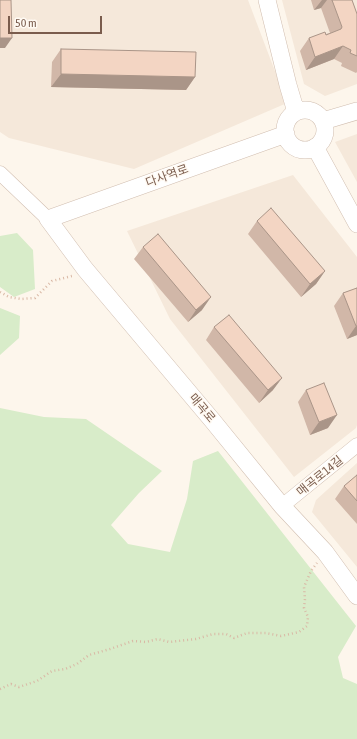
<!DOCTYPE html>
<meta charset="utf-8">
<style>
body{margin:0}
#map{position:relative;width:357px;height:739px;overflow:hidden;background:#fdf6ec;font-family:"Asap Condensed",sans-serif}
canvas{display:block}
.scale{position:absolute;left:8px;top:16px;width:94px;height:18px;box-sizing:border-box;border:2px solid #7a5c4d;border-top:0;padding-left:5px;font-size:12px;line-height:14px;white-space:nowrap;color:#7a5c4d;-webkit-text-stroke:3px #fffaf3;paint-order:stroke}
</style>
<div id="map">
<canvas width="357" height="739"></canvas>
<div class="scale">50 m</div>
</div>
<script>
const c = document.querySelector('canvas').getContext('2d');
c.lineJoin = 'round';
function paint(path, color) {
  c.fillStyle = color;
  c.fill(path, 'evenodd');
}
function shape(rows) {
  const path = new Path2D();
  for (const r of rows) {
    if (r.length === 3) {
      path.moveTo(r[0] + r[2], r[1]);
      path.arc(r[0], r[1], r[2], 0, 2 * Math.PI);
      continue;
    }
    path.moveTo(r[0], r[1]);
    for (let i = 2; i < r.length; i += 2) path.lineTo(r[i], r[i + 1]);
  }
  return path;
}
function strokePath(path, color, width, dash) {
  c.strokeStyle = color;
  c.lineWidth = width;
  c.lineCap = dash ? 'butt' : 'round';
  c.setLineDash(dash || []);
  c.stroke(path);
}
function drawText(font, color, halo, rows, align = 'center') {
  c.font = font + ' "Asap Condensed","Noto Sans KR",sans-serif';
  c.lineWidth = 3;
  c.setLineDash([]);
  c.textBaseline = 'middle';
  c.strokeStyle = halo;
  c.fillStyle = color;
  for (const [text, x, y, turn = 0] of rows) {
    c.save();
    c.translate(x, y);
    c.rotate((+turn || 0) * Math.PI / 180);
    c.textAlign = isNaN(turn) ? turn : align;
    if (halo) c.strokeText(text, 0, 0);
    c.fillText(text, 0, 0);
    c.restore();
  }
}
paint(shape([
 [0,0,248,0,287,103,134,169,9,138,0,132],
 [282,0,357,0,357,84,325,96,304,84],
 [357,134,357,182,335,142],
 [293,175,357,257,357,425,356,428,294,477,170,319,127,231],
 [357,463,357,567,312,512,316,500]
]), '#f5e8da');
paint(shape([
 [17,233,33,250,35,289,14,297,0,287,0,236],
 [0,308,20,316,19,338,0,355],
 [0,408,44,417,86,419,162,471,139,493,111,525,128,544,170,552,187,499,193,461,218,451,356,626,338,657,343,678,357,684,357,739,0,739]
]), '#d8ecc9');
const minor = shape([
 [0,173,48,219],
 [282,506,357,445]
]);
const tertiary = shape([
 [267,0,288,85,296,112],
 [305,130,20],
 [323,121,357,111],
 [286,134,48,219,85,269,212,420,282,506,325,552,357,596],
 [315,147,357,224]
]);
strokePath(minor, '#d1beb0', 15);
strokePath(tertiary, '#d1beb0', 18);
strokePath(shape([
 [0,292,9,297,21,299,35,298,52,281,72,276],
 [0,689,11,684,19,687,37,681,52,671,65,669,77,664,89,655,110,649,133,641,146,642,158,639,169,642,196,639,213,634,226,634,234,638,247,633,266,633,281,636,299,632,307,626,308,617,304,608,305,599,304,587,311,571,317,563]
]), '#d9b8a5', 2.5, [1, 3]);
strokePath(minor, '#fff', 14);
strokePath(tertiary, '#fff', 17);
paint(shape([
 [311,0,352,0,357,14,357,72,356,73,341,66,342,63,334,59,306,70,300,51,309,38,330,33,321,8,314,10],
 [61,49,195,77,186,90,51,87,52,62],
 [257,221,325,271,316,284,301,297,248,234],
 [143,247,202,310,188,322,134,259],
 [357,288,357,335,347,339,334,306,343,293],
 [214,327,273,390,259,403,206,340],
 [306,390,328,428,310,435,298,402],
 [357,475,357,524,335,499,344,486]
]), '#d1b7a8');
paint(shape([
 [322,0,327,0,321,8,314,10],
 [0,38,12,38,5,48,0,48],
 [343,46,334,59,306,70,315,57],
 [61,74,195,77,186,90,51,87],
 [325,271,316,284,301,297,310,284],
 [211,297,202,310,188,322,196,310],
 [356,326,357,326,357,335,347,339],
 [282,378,273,390,259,403,268,390],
 [337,415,328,428,310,435,319,422]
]), '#aa9588');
const building = shape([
 [0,0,11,0,12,38,0,38,0,0],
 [332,0,352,0,357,14,357,56,350,53,351,50,343,46,315,57,309,38,325,32,326,35,341,29,342,27,332,0],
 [61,49,196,52,195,77,61,74,61,49],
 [271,208,325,271,310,284,257,221,271,208],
 [158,234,211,297,196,310,143,247,158,234],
 [357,288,357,326,356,326,343,293,357,288],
 [229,315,282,378,268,390,214,327,229,315],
 [324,383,337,415,319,422,306,390,324,383],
 [357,475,357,501,344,486,357,475]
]);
paint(building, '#f3d5c3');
strokePath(building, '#aa9588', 1);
drawText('12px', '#7a5c4d', '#fffaf3', [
 ["다사역로",167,176,-20],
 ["매곡로",202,408,50],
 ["매곡로14길",320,476,-39]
]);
</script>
